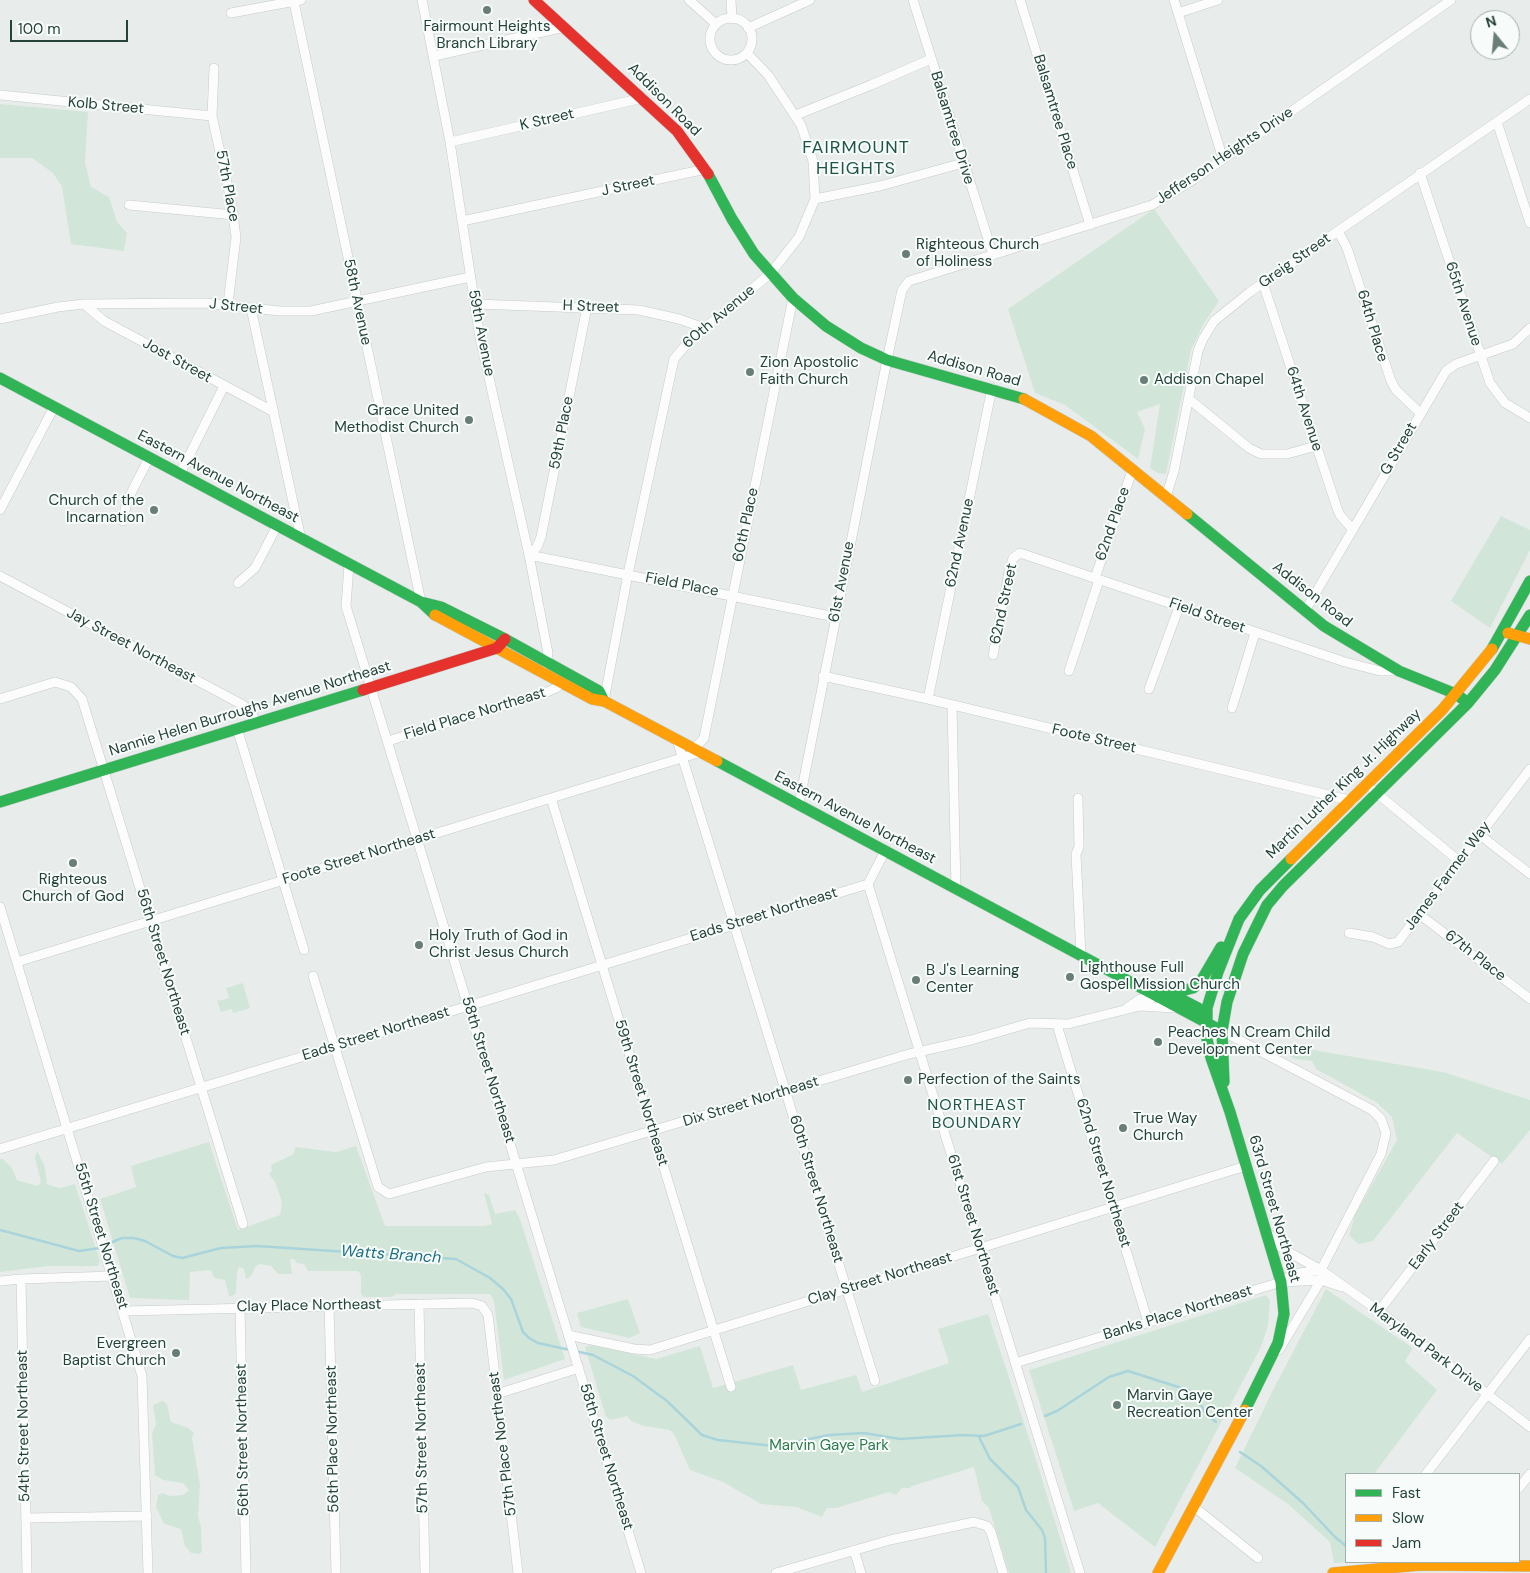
<!DOCTYPE html>
<style>
body{margin:0}
#map{position:relative;width:1530px;height:1573px;overflow:hidden;background:#e8edeb;font-family:"DM Sans",sans-serif}
canvas{display:block}
.legend{position:absolute;left:1345px;top:1473px;width:175px;height:90px;box-sizing:border-box;background:#f7fbf9;border:1px solid #a3b1ad;margin:0;padding:6px 9px;list-style:none;font-size:15px;color:#24423a}
.legend li{display:flex;align-items:center;gap:10px;height:25px}
.legend b{width:25px;border:1px solid #a3b1ad}
.north{position:absolute;left:1470px;top:10px;width:50px;height:50px;box-sizing:border-box;background:#f7fbf9;border:1px solid #a3b1ad;border-radius:50%;rotate:343deg;font-size:14px;font-weight:700;line-height:20px;text-align:center;color:#24423a}
.north::after{content:'';display:block;margin:auto;width:18px;height:22px;background:#697e78;clip-path:polygon(50% 0,100% 100%,50% 72%,0 100%)}
.scale{position:absolute;left:10px;top:20px;width:118px;height:22px;box-sizing:border-box;border:2px solid #24423a;border-top:0;padding-left:6px;font-size:15px;line-height:18px;white-space:nowrap;color:#24423a;-webkit-text-stroke:4px #f7fbf9;paint-order:stroke}
</style>
<div id="map">
<canvas width="1530" height="1573"></canvas>
<ul class="legend">
<li><b style="height:6px;background:#30b455"></b>Fast</li>
<li><b style="height:6px;background:#ff9f0a"></b>Slow</li>
<li><b style="height:6px;background:#e5322d"></b>Jam</li>
</ul>
<div class="north">N</div>
<div class="scale">100 m</div>
</div>
<script>
const c = document.querySelector('canvas').getContext('2d');
c.lineJoin = 'round';
function paint(path, color) {
  c.fillStyle = color;
  c.fill(path, 'evenodd');
}
function shape(rows) {
  const path = new Path2D();
  for (const r of rows) {
    if (r.length === 3) {
      path.moveTo(r[0] + r[2], r[1]);
      path.arc(r[0], r[1], r[2], 0, 2 * Math.PI);
      continue;
    }
    path.moveTo(r[0], r[1]);
    for (let i = 2; i < r.length; i += 2) path.lineTo(r[i], r[i + 1]);
  }
  return path;
}
function strokePath(path, color, width, dash) {
  c.strokeStyle = color;
  c.lineWidth = width;
  c.lineCap = dash ? 'butt' : 'round';
  c.setLineDash(dash || []);
  c.stroke(path);
}
function drawText(font, color, halo, rows, align = 'center') {
  c.font = font + ' "DM Sans",sans-serif';
  c.lineWidth = 4;
  c.setLineDash([]);
  c.textBaseline = 'middle';
  c.strokeStyle = halo;
  c.fillStyle = color;
  for (const [text, x, y, turn = 0] of rows) {
    c.save();
    c.translate(x, y);
    c.rotate((+turn || 0) * Math.PI / 180);
    c.textAlign = isNaN(turn) ? turn : align;
    if (halo) c.strokeText(text, 0, 0);
    c.fillText(text, 0, 0);
    c.restore();
  }
}
paint(shape([
 [0,104,88,112,85,162,91,187,109,197,117,222,127,233,124,251,71,244,62,187,53,173,32,158,0,158],
 [1154,209,1219,301,1204,323,1191,350,1166,474,1158,473,1150,468,1160,404,1137,412,1145,429,1138,459,1065,405,1035,393,1008,309],
 [1501,516,1530,530,1530,550,1490,628,1451,601],
 [243,983,250,1008,233,1013,232,1009,221,1012,217,1001,229,998,226,988],
 [1285,1046,1302,1051,1307,1049,1443,1072,1530,1100,1530,1130,1502,1164,1457,1133,1373,1241,1358,1244,1349,1235,1355,1215,1397,1140,1392,1117,1376,1102,1316,1069,1312,1061,1295,1059,1280,1050,1280,1047],
 [209,1142,238,1230,280,1215,282,1202,275,1182,269,1174,272,1170,271,1165,294,1154,295,1147,336,1152,356,1146,385,1226,485,1226,492,1224,484,1193,489,1195,495,1214,515,1210,520,1219,565,1359,504,1380,494,1301,490,1294,397,1294,391,1297,364,1297,361,1294,361,1275,358,1271,308,1271,304,1264,297,1263,294,1259,290,1259,292,1274,278,1274,271,1266,260,1264,256,1266,251,1276,246,1279,244,1269,239,1267,237,1272,236,1293,232,1296,229,1296,225,1280,214,1278,211,1270,190,1272,189,1300,130,1298,100,1199,136,1187,131,1166],
 [37,1151,45,1167,47,1184,59,1188,75,1184,100,1261,98,1266,48,1266,0,1272,0,1159,3,1159,12,1168,17,1180,37,1186,41,1182,35,1158],
 [1326,1289,1413,1348,1405,1361,1437,1390,1374,1474,1346,1474,1346,1562,1355,1562,1334,1563,1330,1542,1288,1504,1235,1468,1273,1390],
 [1266,1295,1270,1300,1268,1325,1261,1347,1155,1547,1098,1503,1074,1511,1029,1370],
 [628,1299,640,1333,629,1338,581,1327,577,1313],
 [988,1314,1032,1447,1071,1573,1009,1573,989,1508,982,1501,974,1467,912,1486,910,1488,902,1488,896,1495,889,1492,836,1508,827,1508,822,1517,796,1507,761,1504,723,1482,690,1470,674,1434,670,1430,644,1426,631,1421,627,1416,611,1420,606,1417,585,1347,593,1345,656,1359,700,1346,713,1388,793,1365,801,1390,856,1375,862,1392,949,1363,938,1329],
 [162,1401,167,1404,171,1422,188,1428,194,1433,192,1438,200,1485,198,1516,201,1527,202,1552,199,1554,191,1553,185,1546,181,1529,164,1524,156,1507,158,1495,162,1493,170,1496,183,1495,189,1490,183,1483,163,1480,155,1475,152,1434,156,1424,153,1405]
]), '#d1e6d8');
strokePath(shape([
 [0,1230,79,1251,100,1248],
 [105,1245,122,1238,134,1238,145,1241,173,1256,182,1258,221,1248,257,1246,456,1259,490,1278,503,1289,511,1299,523,1332,529,1338,538,1343,570,1350],
 [575,1351,593,1355,633,1376,667,1401,702,1435,718,1440,774,1446,829,1435,864,1433,900,1439,963,1435,984,1436,1021,1424],
 [1045,1416,1057,1411,1109,1377,1128,1371,1194,1392,1205,1413,1216,1422],
 [979,1437,990,1459,1018,1487,1026,1510,1042,1530,1045,1538,1046,1573],
 [1240,1452,1261,1466,1303,1503,1335,1537,1346,1546]
]), '#a9d4db', 2.5);
const street = shape([
 [422,0,450,142,480,338,529,555,548,653,546,664],
 [689,0,716,24],
 [731,0,732,19],
 [913,0,993,255],
 [1020,0,1090,225],
 [1174,0,1223,159],
 [294,2,421,602],
 [231,13,301,0],
 [1178,13,1218,0],
 [731,39,21],
 [748,28,810,0],
 [434,56,565,27],
 [214,68,212,116,231,201,236,237,228,304],
 [0,95,212,116],
 [796,115,871,85,931,59],
 [1497,122,1530,223],
 [450,142,643,98],
 [1420,173,1490,383,1505,403,1530,418],
 [815,199,880,186,963,163],
 [129,205,234,215],
 [462,221,706,169],
 [1338,231,1347,248,1391,381,1396,390,1420,413],
 [1263,283,1337,508,1340,515,1353,530],
 [84,304,104,321,274,412],
 [475,304,639,310,679,319,704,328],
 [251,308,301,539],
 [0,319,58,307,84,304,204,303,280,311,311,311,470,277],
 [1189,399,1249,448,1261,454,1287,454,1316,446],
 [180,474,224,386],
 [1166,497,1174,471,1198,351,1203,339,1214,321,1250,292,1338,231,1530,99],
 [0,510,54,407],
 [123,521,127,501,149,458],
 [529,555,835,617],
 [529,555,537,547,541,537,587,307],
 [349,565,346,606,641,1573],
 [0,576,243,705,252,713,255,723],
 [1095,578,1132,471],
 [238,583,255,568,277,526],
 [1305,611,1446,371,1456,364,1513,344,1530,328],
 [993,655,1009,572,1013,558,1020,553,1345,662,1380,671,1398,671],
 [1069,671,1099,580],
 [823,676,928,699,1353,801],
 [1149,689,1179,607],
 [0,699,55,682,71,687,82,699,243,1224],
 [928,699,992,388],
 [604,701,628,574,674,359,690,340,770,274,799,237,815,199,813,161,801,125,768,75,747,53],
 [952,705,956,889],
 [1232,708,1255,633],
 [237,728,304,950],
 [677,740,875,1381],
 [388,741,545,693,556,688,561,683],
 [694,749,704,738,793,298],
 [1373,790,1459,861],
 [551,798,731,1387],
 [1078,798,1079,847,1076,854,1081,955],
 [799,804,887,360,902,290,909,281,1152,205,1193,180,1451,0],
 [1480,835,1530,874],
 [885,851,868,884,1080,1573],
 [0,907,142,1376,148,1573],
 [1419,914,1530,999],
 [1349,933,1373,937,1389,944,1398,942,1530,769],
 [17,962,701,752],
 [313,976,378,1187,389,1194,486,1167,554,1160,909,1054,971,1040,1030,1023,1068,1024,1140,1006,1175,1008],
 [1127,1008,1140,999,1158,997],
 [1057,1025,1148,1322],
 [1222,1031,1372,1110,1381,1119,1386,1133,1381,1154,1321,1270,1321,1280,1279,1350],
 [0,1149,868,884],
 [1270,1235,1283,1249,1321,1270,1379,1311,1530,1427],
 [21,1279,27,1573],
 [0,1281,21,1279,113,1276],
 [1281,1282,1293,1274,1321,1270],
 [419,1304,425,1573],
 [329,1305,336,1573],
 [240,1308,246,1573],
 [124,1311,472,1303,482,1306,488,1315,518,1573],
 [1379,1311,1494,1161],
 [568,1335,634,1349,650,1350,1246,1166],
 [1015,1363,1281,1282,1321,1280,1342,1287],
 [497,1394,579,1368],
 [1426,1474,1530,1339],
 [1519,1488,1530,1474],
 [1193,1506,1258,1558],
 [26,1518,147,1516],
 [854,1550,861,1573],
 [776,1573,890,1540,974,1522,987,1526,991,1532,1003,1573]
]);
const fast = shape([
 [708,174,732,219,754,254,793,298,826,326,861,348,887,360,1024,399],
 [0,378,421,602,435,615],
 [1187,514,1324,626,1399,671,1456,694,1468,703],
 [421,602,441,607,505,639,599,691,604,701],
 [1492,649,1530,581],
 [717,761,1222,1031],
 [0,802,363,690],
 [1165,991,1198,1008,1206,1023],
 [1158,997,1193,988,1201,981,1221,947],
 [1224,1082,1222,1031,1227,1002,1243,954,1267,905,1283,886,1468,703,1495,670,1530,615],
 [1245,1410,1278,1343,1284,1314,1281,1282,1230,1112,1211,1058,1207,1039,1207,1008,1218,972,1239,919,1260,890,1291,859]
]);
const slow = shape([
 [1024,399,1091,436,1187,514],
 [435,615,592,699,604,701,717,761],
 [1508,633,1530,639],
 [1291,859,1442,710,1492,649],
 [1158,1573,1245,1410],
 [1333,1573,1421,1565,1530,1566]
]);
const jam = shape([
 [534,0,677,131,708,174],
 [363,690,497,648,505,639]
]);
strokePath(street, '#c5cac8', 10);
strokePath(fast, '#c3cbc8', 12);
strokePath(slow, '#c3cbc8', 12);
strokePath(jam, '#c3cbc8', 12);
strokePath(street, '#fcfcfc', 9);
strokePath(fast, '#30b455', 11);
strokePath(slow, '#ff9f0a', 11);
strokePath(jam, '#e5322d', 11);
for (const [x, y, r, color] of [
 [487,10,5,"#697e78"],
 [906,254,5,"#697e78"],
 [750,372,5,"#697e78"],
 [1144,380,5,"#697e78"],
 [469,420,5,"#697e78"],
 [154,510,5,"#697e78"],
 [73,863,5,"#697e78"],
 [419,945,5,"#697e78"],
 [1070,977,5,"#697e78"],
 [916,980,5,"#697e78"],
 [1158,1042,5,"#697e78"],
 [908,1080,5,"#697e78"],
 [1123,1128,5,"#697e78"],
 [176,1353,5,"#697e78"],
 [1117,1405,5,"#697e78"]
]) {
  const dot = new Path2D();
  dot.arc(x, y, r, 0, 2 * Math.PI);
  c.fillStyle = color;
  c.fill(dot);
  strokePath(dot, '#f7fbf9', 2);
}
drawText('15px', '#24423a', '#f7fbf9', [
 ["Fairmount Heights",487,27,"center"],
 ["Branch Library",487,44,"center"],
 ["Righteous Church",916,245],
 ["of Holiness",916,262],
 ["Zion Apostolic",760,363],
 ["Faith Church",760,380],
 ["Addison Chapel",1154,380],
 ["Grace United",459,411,"right"],
 ["Methodist Church",459,428,"right"],
 ["Church of the",144,501,"right"],
 ["Incarnation",144,518,"right"],
 ["Righteous",73,880,"center"],
 ["Church of God",73,897,"center"],
 ["Holy Truth of God in",429,936],
 ["Christ Jesus Church",429,953],
 ["Lighthouse Full",1080,968],
 ["Gospel Mission Church",1080,985],
 ["B J's Learning",926,971],
 ["Center",926,988],
 ["Peaches N Cream Child",1168,1033],
 ["Development Center",1168,1050],
 ["Perfection of the Saints",918,1080],
 ["True Way",1133,1119],
 ["Church",1133,1136],
 ["Evergreen",166,1344,"right"],
 ["Baptist Church",166,1361,"right"],
 ["Marvin Gaye",1127,1396],
 ["Recreation Center",1127,1413]
], 'left');
drawText('15px', '#24423a', '#f7fbf9', [
 ["Addison Road",664,100,45],
 ["Kolb Street",106,106,5],
 ["Balsamtree Place",1055,112,73],
 ["K Street",547,120,-13],
 ["Balsamtree Drive",952,128,73],
 ["Jefferson Heights Drive",1225,156,-34],
 ["57th Place",227,186,79],
 ["J Street",628,186,-12],
 ["Greig Street",1295,261,-35],
 ["58th Avenue",357,302,78],
 ["65th Avenue",1463,304,72],
 ["J Street",236,307,6],
 ["H Street",591,307,2],
 ["60th Avenue",719,317,-40],
 ["64th Place",1372,326,73],
 ["59th Avenue",481,333,79],
 ["Jost Street",177,361,29],
 ["Addison Road",974,369,16],
 ["64th Avenue",1304,409,72],
 ["59th Place",562,433,-79],
 ["G Street",1399,449,-60],
 ["Eastern Avenue Northeast",218,477,28],
 ["62nd Place",1113,524,-71],
 ["60th Place",746,525,-78],
 ["62nd Avenue",960,543,-78],
 ["61st Avenue",842,582,-79],
 ["Field Place",682,585,11],
 ["Addison Road",1312,595,38],
 ["62nd Street",1004,604,-78],
 ["Field Street",1207,616,19],
 ["Jay Street Northeast",131,646,28],
 ["Nannie Helen Burroughs Avenue Northeast",250,709,-17],
 ["Field Place Northeast",475,714,-17],
 ["Foote Street",1094,739,13],
 ["Martin Luther King Jr. Highway",1344,784,-44],
 ["Eastern Avenue Northeast",855,818,28],
 ["Foote Street Northeast",359,857,-17],
 ["James Farmer Way",1448,876,-53],
 ["Eads Street Northeast",764,915,-17],
 ["67th Place",1475,956,38],
 ["56th Street Northeast",163,962,73],
 ["Eads Street Northeast",376,1034,-17],
 ["58th Street Northeast",488,1070,73],
 ["59th Street Northeast",641,1093,73],
 ["Dix Street Northeast",751,1102,-17],
 ["62nd Street Northeast",1103,1173,73],
 ["60th Street Northeast",816,1189,73],
 ["63rd Street Northeast",1274,1209,74],
 ["61st Street Northeast",973,1225,73],
 ["55th Street Northeast",101,1236,73],
 ["Early Street",1437,1236,-53],
 ["Clay Street Northeast",880,1279,-17],
 ["Clay Place Northeast",309,1306,-1],
 ["Banks Place Northeast",1178,1313,-17],
 ["Maryland Park Drive",1426,1348,37],
 ["54th Street Northeast",24,1426,-91],
 ["57th Street Northeast",422,1438,-91],
 ["56th Place Northeast",333,1439,-91],
 ["56th Street Northeast",243,1440,-91],
 ["57th Place Northeast",503,1444,-97],
 ["58th Street Northeast",606,1457,73]
]);
drawText('15px', '#2d7a4b', '#f7fbf9', [
 ["Marvin Gaye Park",829,1446]
]);
c.letterSpacing = '1px';
drawText('16px', '#1f5548', '#f7fbf9', [
 ["NORTHEAST",977,1106],
 ["BOUNDARY",977,1124]
]);
c.letterSpacing = '0px';
drawText('italic 16px', '#1c6f80', '#f7fbf9', [
 ["Watts Branch",391,1255,4]
]);
c.letterSpacing = '1px';
drawText('18px', '#1f5548', '#f7fbf9', [
 ["FAIRMOUNT",856,148],
 ["HEIGHTS",856,169]
]);
c.letterSpacing = '0px';
</script>
